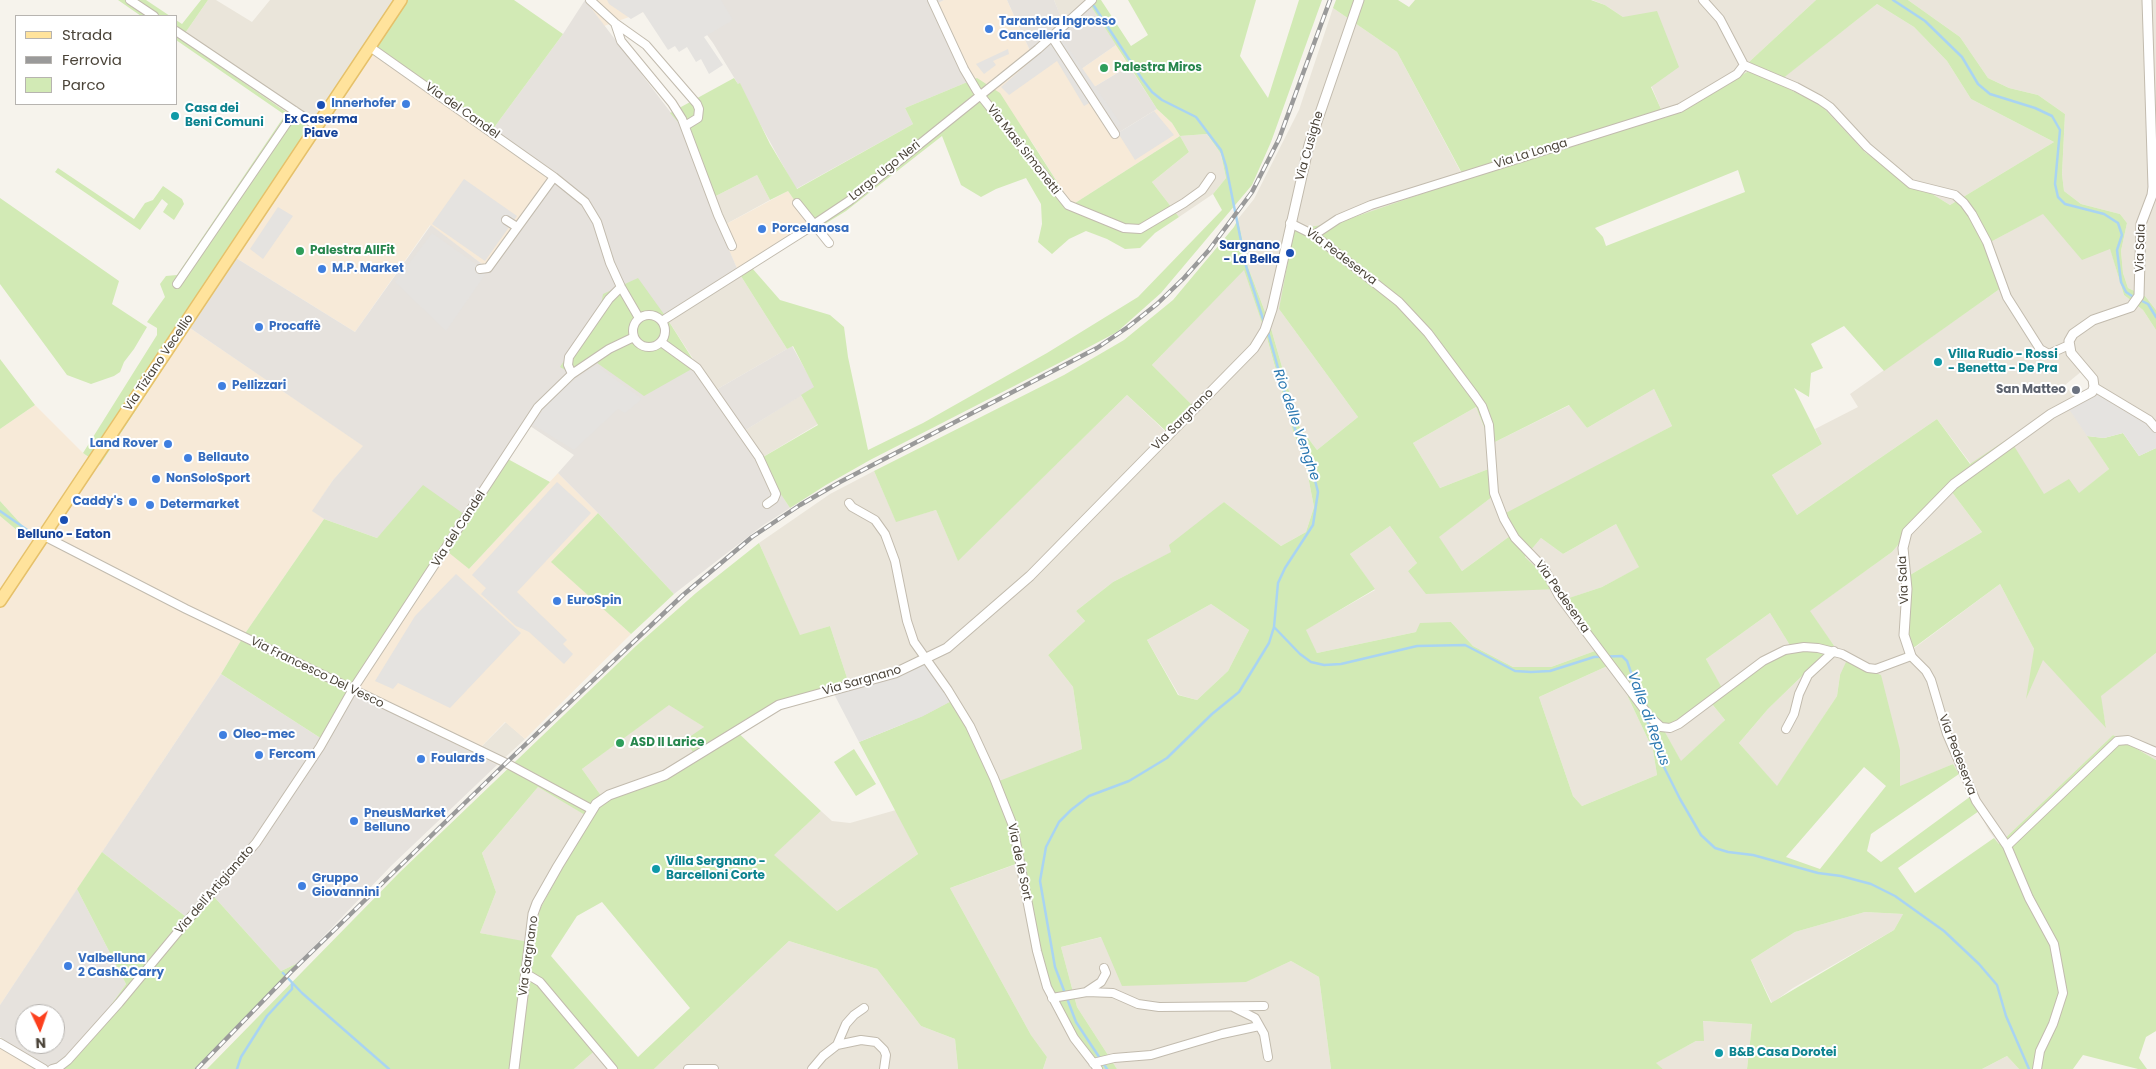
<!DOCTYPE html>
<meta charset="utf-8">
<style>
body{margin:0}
#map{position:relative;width:2156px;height:1069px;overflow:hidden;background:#f6f3ec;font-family:Poppins,sans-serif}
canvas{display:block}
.legend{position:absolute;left:15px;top:15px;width:162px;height:90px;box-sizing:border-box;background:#fff;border:1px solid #b7b4b0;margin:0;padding:6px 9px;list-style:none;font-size:15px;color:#4b4439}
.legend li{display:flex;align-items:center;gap:10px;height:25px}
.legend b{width:25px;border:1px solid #b7b4b0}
.north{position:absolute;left:15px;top:1004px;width:50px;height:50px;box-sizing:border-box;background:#fff;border:1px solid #b7b4b0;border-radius:50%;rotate:177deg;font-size:14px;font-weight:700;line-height:20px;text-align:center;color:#4b4439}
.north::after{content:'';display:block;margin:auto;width:18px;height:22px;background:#fc3f1d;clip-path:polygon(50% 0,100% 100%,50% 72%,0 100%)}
</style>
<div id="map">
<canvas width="2156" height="1069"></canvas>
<ul class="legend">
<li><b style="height:6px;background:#ffe39c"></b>Strada</li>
<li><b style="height:6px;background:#9a9a9a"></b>Ferrovia</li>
<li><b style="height:14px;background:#d2eab5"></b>Parco</li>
</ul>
<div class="north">N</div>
</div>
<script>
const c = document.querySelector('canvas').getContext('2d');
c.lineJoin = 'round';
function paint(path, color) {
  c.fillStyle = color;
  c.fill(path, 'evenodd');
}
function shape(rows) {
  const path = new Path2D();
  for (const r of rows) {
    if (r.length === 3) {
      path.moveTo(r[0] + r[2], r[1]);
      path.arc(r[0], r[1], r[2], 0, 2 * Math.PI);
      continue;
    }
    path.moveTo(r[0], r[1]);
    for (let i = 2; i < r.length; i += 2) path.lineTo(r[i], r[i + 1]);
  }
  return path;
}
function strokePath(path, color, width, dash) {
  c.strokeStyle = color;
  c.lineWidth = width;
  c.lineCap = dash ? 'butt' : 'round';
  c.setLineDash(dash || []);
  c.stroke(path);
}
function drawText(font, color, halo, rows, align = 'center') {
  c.font = font + ' Poppins,sans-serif';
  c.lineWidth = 4;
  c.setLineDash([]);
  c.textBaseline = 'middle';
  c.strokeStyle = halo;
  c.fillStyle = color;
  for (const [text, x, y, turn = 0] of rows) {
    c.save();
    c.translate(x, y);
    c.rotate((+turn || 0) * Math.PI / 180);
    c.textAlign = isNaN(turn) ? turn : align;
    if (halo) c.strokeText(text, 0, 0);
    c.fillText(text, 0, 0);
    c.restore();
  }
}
paint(shape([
 [208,0,216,0,252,22,270,0,396,0,309,128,181,39],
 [1054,0,1087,0,1064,25],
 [1592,0,1816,0,1749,62,1747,72,1665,119,1623,17,1605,5],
 [1908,0,2156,0,2156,310,2145,296,2128,288,2123,273,2121,251,2127,223,2120,214,2081,204,2064,191,2062,174,2065,114,2038,95,2009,88,1988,78,1960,37],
 [1877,4,1914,27,1947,61,1971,99,2054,142,1950,205,1866,153,1820,105,1776,83],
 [1333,8,1397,52,1465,180,1337,223,1279,309,1358,417,1317,450,1299,426,1270,325,1248,267,1238,219,1254,199,1299,110],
 [1207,134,1221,154,1226,178,1213,194,1179,217,1152,182,1189,152,1180,136],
 [757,175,770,200,719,228,708,200],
 [2044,213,2082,259,2110,248,2124,295,2143,310,2156,330,2156,433,2133,405,2099,386,2082,371,2065,385,2074,397,2066,403,2109,469,2079,494,2044,494,1971,464,1937,419,1797,515,1772,475,1822,444,1815,429,1858,407,1850,394,2001,288,1985,245],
 [1244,269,1267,338,1293,431,1306,466,1314,507,1306,532,1281,546,1224,502,1172,552,1113,582,1076,611,1085,621,1048,655,1073,687,1082,749,999,782,851,690,830,626,800,636,759,543,830,494,874,471,896,521,936,510,958,560,1127,395,1167,433,1193,406,1152,365],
 [739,273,787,349,714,391,666,317],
 [1654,389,1672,426,1603,463,1510,536,1462,571,1438,537,1492,497,1491,468,1440,488,1413,443,1476,407,1491,444,1570,405,1587,428],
 [801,395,818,424,758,460,741,433],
 [1948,487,1982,532,1905,578,1913,649,2000,584,2034,649,2106,727,2100,696,2156,653,2156,760,2113,735,1999,844,1989,831,1953,764,1900,787,1900,750,1840,675,1837,696,1777,787,1739,743,1768,709,1803,675,1837,650,1809,611,1892,552],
 [1616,524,1640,567,1602,587,1567,599,1603,648,1551,667,1513,667,1473,646,1451,622,1416,632,1317,653,1305,630,1375,590,1350,554,1390,526,1417,563,1408,571,1559,589,1525,557,1541,538,1563,554],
 [1211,604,1249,630,1228,671,1197,700,1179,695,1147,640],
 [1770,613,1791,647,1722,689,1706,659],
 [1614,663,1625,677,1628,697,1653,750,1657,775,1582,806,1573,796,1539,697],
 [1708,699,1725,720,1681,762,1665,732],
 [669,704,704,727,694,752,688,758,655,778,602,797,582,769],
 [506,722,525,739,497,765,474,754],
 [538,787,586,815,567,859,540,909,534,944,480,933,496,892,482,853],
 [896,810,918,854,837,911,773,855,821,811,832,821,850,823],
 [1025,861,1045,972,1102,1069,1043,1069,1047,1057,1031,1035,950,888],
 [1865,912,1903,914,1894,930,1793,988,1772,1003,1751,960,1795,932],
 [1102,937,1245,982,1291,961,1319,977,1331,1069,1117,1069,1077,1007,1061,947],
 [789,941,877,969,921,1026,955,1039,958,1069,654,1069],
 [1702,1021,1752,1024,1747,1069,1663,1069,1655,1063,1696,1041],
 [598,1048,617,1069,574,1069],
 [2007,1056,2019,1069,1982,1069]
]), '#eae5da');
paint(shape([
 [585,0,665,0,643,12,604,26],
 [944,0,1007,0,1031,53,1052,35,1077,72,1116,45,1129,66,1089,90,1119,133,1157,109,1172,123,1180,136,1072,205,1032,142,970,81,934,5],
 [367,43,555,171,486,267,430,225,355,332,236,258,315,137,309,128],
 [788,191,815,230,752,268,739,273,719,228],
 [190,328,364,446,333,480,313,511,324,519,246,632,221,674,0,1005,0,516,19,532,30,534,0,501,0,429,35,405,83,453,100,465],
 [558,473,598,513,552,562,631,634,525,739,505,722,474,754,354,693,449,551,469,569],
 [0,1040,45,1069,0,1069]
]), '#f7ead8');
paint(shape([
 [585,0,678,122,697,167,712,210,739,273,590,358,697,366,714,391,792,346,815,387,741,433,790,508,762,526,674,594,598,513,558,473,574,455,527,424,468,517,397,517,377,538,324,519,312,511,333,480,363,446,190,328,236,258,355,332,431,225,486,267,555,172,493,129,563,34],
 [681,0,944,0,934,5,970,81,905,108,913,124,796,189,754,113,740,84,738,84,713,43],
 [1007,0,1054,0,1064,24,1089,3,1116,45,1077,72,1052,36,1031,53],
 [1129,66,1157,109,1118,133,1089,90],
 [221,674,322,739,354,693,497,765,391,866,298,963,281,971,208,890,185,916,102,852],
 [77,889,126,984,96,1026,56,1069,45,1069,0,1037,0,1005],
 [25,1014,55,1014,55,1044,25,1044]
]), '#e6e2dd');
paint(shape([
 [118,0,146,0,170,16,141,16],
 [201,0,208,0,181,39,309,128,315,137,100,465,83,453,157,335,157,328,147,322,165,297,160,284,166,276,177,275,285,115,176,40,176,20,182,24],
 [396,0,514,0,563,34,493,129,367,43],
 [1087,0,1101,0,1131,46,1148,35,1128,0,1256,0,1240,56,1268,98,1299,0,1322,0,1271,142,1252,185,1161,293,1117,332,1059,363,870,460,826,485,790,508,758,460,818,425,801,395,814,387,793,346,787,349,739,273,752,268,780,300,830,315,844,327,848,357,868,450,923,423,1047,353,1138,297,1222,210,1213,194,1226,178,1221,154,1207,134,1180,136,1189,152,1152,182,1179,217,1155,233,1140,248,1125,249,1107,239,1086,231,1069,239,1052,254,1038,242,1042,224,1041,204,1026,178,996,189,981,197,961,185,942,136,846,211,815,230,788,191,770,200,757,175,708,200,697,167,678,122,670,113,734,78,738,84,740,83,770,144,797,189,913,124,905,108,977,78,1000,93,1072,205,1180,136,1172,123,1157,109],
 [1336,0,1398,0,1409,7,1415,0,1591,0,1605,5,1623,17,1657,11,1679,67,1651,87,1665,118,1747,72,1749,62,1816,0,1908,0,1960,37,1988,78,2009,88,2038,95,2065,114,2062,174,2064,191,2081,204,2120,214,2127,223,2121,251,2123,273,2128,288,2145,296,2156,310,2156,330,2143,310,2124,295,2110,249,2082,260,2043,214,1985,245,2001,288,1884,371,1844,326,1811,344,1823,368,1811,373,1809,397,1794,388,1822,444,1772,475,1797,515,1937,419,1970,464,2009,438,2044,494,2069,479,2079,493,2109,469,2087,436,2104,438,2123,433,2139,456,2156,448,2156,653,2101,696,2106,728,2043,660,2026,699,2034,649,2000,584,1912,649,1903,624,1905,578,1982,532,1948,487,1892,552,1810,611,1837,650,1803,675,1768,709,1739,743,1777,786,1837,696,1840,675,1846,662,1881,675,1900,750,1900,786,1953,764,1959,774,1871,834,1867,851,1881,862,1971,796,1979,811,1898,868,1915,893,1994,838,1999,844,2113,735,2156,760,2156,1031,2146,1037,2139,1058,2147,1069,2138,1069,2083,1055,2073,1069,2019,1069,2007,1056,1982,1069,1747,1069,1752,1024,1703,1021,1704,1041,1696,1041,1656,1063,1663,1069,1331,1069,1319,977,1291,961,1246,982,1122,986,1101,937,1061,947,1077,1007,1117,1069,1102,1069,1066,1019,1045,972,1024,861,950,888,1031,1035,1047,1057,1043,1069,958,1069,955,1039,921,1026,877,969,789,941,654,1069,617,1069,598,1048,574,1069,207,1069,399,873,636,646,696,593,759,543,800,635,830,626,851,690,746,719,733,728,821,811,774,855,837,911,918,854,859,742,923,716,957,698,999,781,1082,749,1073,687,1048,655,1085,621,1076,611,1113,582,1171,552,1169,545,1224,502,1281,546,1306,532,1314,507,1306,466,1293,431,1267,338,1244,270,1152,365,1193,406,1168,433,1127,395,958,561,936,510,896,522,874,471,1064,375,1124,340,1173,300,1234,227,1238,219,1248,267,1270,325,1299,426,1317,450,1358,417,1279,309,1294,229,1337,223,1465,179,1397,52,1333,8],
 [1877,4,1914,27,1947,61,1971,99,2054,142,1950,205,1866,153,1821,105,1777,83],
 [1738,170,1745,192,1606,246,1603,237,1595,228],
 [1654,389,1672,426,1502,515,1510,536,1462,571,1439,537,1492,497,1491,468,1440,488,1413,443,1476,407,1491,444,1569,405,1587,428],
 [1616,524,1639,567,1602,587,1566,599,1603,648,1551,667,1513,667,1473,646,1451,622,1420,623,1416,632,1317,653,1306,630,1375,589,1350,554,1390,526,1417,563,1408,571,1426,594,1559,589,1525,557,1541,538,1563,554],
 [1211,604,1249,630,1228,671,1197,700,1178,695,1147,640],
 [1770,613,1791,647,1722,688,1706,659],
 [1614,663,1625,677,1628,697,1653,750,1657,775,1582,806,1573,796,1539,697],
 [1708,699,1725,720,1681,761,1665,732],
 [669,705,704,727,685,740,693,752,688,758,655,778,602,797,582,769],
 [1864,767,1886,786,1820,869,1786,857],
 [538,787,585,815,567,859,540,909,534,943,480,933,496,892,482,853],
 [602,902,690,1008,638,1057,551,956,577,916],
 [1865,912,1903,914,1894,930,1771,1003,1751,960,1795,932],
 [58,168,134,219,145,203,153,200,163,186,182,199,184,204,174,220,163,212,168,204,162,199,140,230,55,172],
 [0,198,119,281,112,304,147,327,134,349,124,362,120,372,114,376,91,384,67,375,0,284],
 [638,278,666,317,697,366,644,396,590,358,569,372,560,367,601,305,603,294],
 [0,359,35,405,0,429],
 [506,458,550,482,469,569,448,552,322,739,221,674,246,632,324,519,377,538,423,485,468,517],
 [0,501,31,535,19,532,0,516],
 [598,513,674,594,631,634,551,562],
 [854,749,876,784,856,796,834,762],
 [102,852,185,916,208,890,281,971,298,963,194,1069,56,1069,96,1026,126,984,77,889]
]), '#d2eab5');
paint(shape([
 [607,0,721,0,733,20,704,37,723,65,709,74,701,59,696,62,687,47,679,52,675,46,668,50,643,12,631,19,609,4],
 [1060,36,1121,124,1112,130,1093,101,1084,106,1057,61,1009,95,1001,87],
 [1008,49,1009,54,993,61,996,65,984,74,976,64],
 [1154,111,1174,135,1135,160,1118,133],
 [464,179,517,216,485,261,432,224],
 [278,207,293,216,263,259,250,249],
 [432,233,487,272,446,331,395,282],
 [596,365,642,399,625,413,618,409,574,450,532,424,548,403,570,383],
 [2099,386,2133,405,2156,433,2156,448,2139,456,2123,433,2104,438,2087,436,2065,403],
 [557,482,591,513,517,592,567,640,563,644,573,654,564,664,529,632,516,626,481,594,486,588,472,575],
 [456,574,521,633,450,708,398,683,393,689,375,681,415,616],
 [930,662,957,698,923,716,859,742,834,694]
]), '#e5e3e0');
strokePath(shape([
 [1893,0,1925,21,1962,57,1978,84,1990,94,2035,108,2052,116,2060,130,2055,184,2058,197,2065,204,2104,214,2118,223,2122,235,2117,250,2121,282,2126,292,2135,298],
 [1094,6,1142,79,1152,92,1162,100,1196,117,1221,150,1226,166,1246,266,1264,322],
 [2140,300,2148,304,2156,317],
 [0,511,36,536],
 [1274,627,1300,654,1311,662,1324,665,1341,664,1417,646,1465,645,1515,671,1531,672,1550,671,1594,657,1622,656,1627,661,1640,698],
 [1646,717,1660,759,1680,799,1701,835,1715,848,1728,852,1753,855,1818,873,1841,876,1871,884,1895,896,1944,931,1979,964,1997,985,2006,1016,2029,1069],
 [283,973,302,993,389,1069],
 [237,1069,241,1057,267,1016,292,989,292,983],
 [1107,1069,1076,1022,1055,967,1040,881,1046,847,1059,822,1071,810,1089,796,1129,781,1167,758,1212,714,1239,692,1269,643,1274,627,1278,583,1285,568,1313,525,1318,492,1311,465,1295,429,1268,332]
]), '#a9d4f2', 2.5);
const minor = shape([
 [130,0,154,16],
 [590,0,615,23,646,45,697,104,699,109,698,118,685,126],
 [932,0,964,69,977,91,1068,205,1124,228,1140,229,1184,203,1202,190,1211,177],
 [1703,0,1720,19,1744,65,1796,87,1820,100,1830,107,1867,147,1911,184,1955,195,1964,203,1972,214,1987,242,2007,297,2040,349,2049,354,2069,345],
 [615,23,621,41,672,103,682,119,718,215,732,246],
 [176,31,317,126],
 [1052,37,1115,134],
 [370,47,554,177,585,202,597,222,610,263,621,287,639,318],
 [797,203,829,243],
 [506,220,517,227],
 [1290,223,1314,235,1399,302,1428,333,1475,396,1482,406,1489,425,1494,493,1504,519,1515,538,1544,568,1559,596,1650,717,1661,727,1670,728,1679,724,1763,661,1785,650,1804,647,1818,648,1842,654,1868,668,1876,669,1911,656,1926,671,1931,680,1947,734,1976,801,2007,846,2117,741,2128,740,2156,752],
 [1314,235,1338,219,1371,205,1680,108,1737,74,1744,65],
 [480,269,488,268,554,177],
 [177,284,295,111],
 [649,331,16],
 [662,321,804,231,849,201,1038,49,1092,0],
 [661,342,697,368,759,457,776,494,774,499,767,504],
 [572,374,568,365,569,357,609,299,621,287],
 [2094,387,2149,420,2156,428],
 [849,503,852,507,875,520,885,534,895,561,907,621,914,642,948,690,970,726,994,778,1013,826,1037,951,1047,987,1074,1038,1098,1069],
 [44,536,186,609,506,763,591,809],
 [1786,729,1794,714,1799,694,1808,675,1834,651],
 [2007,846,2029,898,2054,944,2063,993,2053,1024,2040,1051,2037,1069],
 [525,977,530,976,540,982,613,1069],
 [1086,992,1101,982,1106,973,1104,968],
 [1052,998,1087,992,1113,993,1138,1004,1159,1007,1264,1006],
 [1233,1007,1255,1018,1264,1034,1268,1057],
 [0,1043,44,1069],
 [837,1045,846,1024,854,1015,864,1008],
 [1093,1063,1114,1058,1151,1055,1222,1034,1259,1026],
 [52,1069,59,1067,68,1060,119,1003,187,921,256,843,320,747,353,689,538,407,572,374,609,349,634,337],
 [688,1069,714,1069],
 [812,1069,823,1056,837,1045,861,1040,876,1042,884,1050,886,1055,884,1069]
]);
const tertiary = shape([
 [1911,656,1904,635,1907,589,1903,548,1907,532,1954,484,2051,414,2092,392,2094,387,2093,379,2071,353,2069,341,2073,334,2093,320,2131,307,2139,296,2141,224,2152,195,2153,187,2147,0],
 [514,1069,533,914,537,903,558,866,596,804,609,795,665,775,779,705,895,673,947,648,1030,576,1254,348,1265,330,1272,309,1309,145,1359,0]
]);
const primary = shape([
 [0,601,401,0]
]);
strokePath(minor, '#c2bbae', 10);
strokePath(tertiary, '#c2bbae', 11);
strokePath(primary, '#e6c16a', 14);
strokePath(minor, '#fff', 8);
strokePath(tertiary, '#fff', 9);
strokePath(primary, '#ffe39c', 11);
const rail = shape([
 [197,1069,291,972,506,763,683,595,752,537,800,505,840,482,1097,348,1128,327,1157,304,1184,278,1209,250,1252,192,1279,139,1330,0]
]);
strokePath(rail, '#9a9a9a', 4.5);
strokePath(rail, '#fff', 2.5, [8]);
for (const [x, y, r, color] of [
 [989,29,5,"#3f7fe0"],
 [1104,68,5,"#2e9e5b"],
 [406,104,5,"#3f7fe0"],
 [321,105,5,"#1a4fb4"],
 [175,116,5,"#0f9aa8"],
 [762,229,5,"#3f7fe0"],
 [300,251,5,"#2e9e5b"],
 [1290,253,5,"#1a4fb4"],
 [322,269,5,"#3f7fe0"],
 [259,327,5,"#3f7fe0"],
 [1938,362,5,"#0f9aa8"],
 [222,386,5,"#3f7fe0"],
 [2076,390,5,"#6b7280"],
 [168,444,5,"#3f7fe0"],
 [188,458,5,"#3f7fe0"],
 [156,479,5,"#3f7fe0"],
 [133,502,5,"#3f7fe0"],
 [150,505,5,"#3f7fe0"],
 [64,520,5,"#1a4fb4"],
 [557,601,5,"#3f7fe0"],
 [223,735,5,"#3f7fe0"],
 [620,743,5,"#2e9e5b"],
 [259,755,5,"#3f7fe0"],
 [421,759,5,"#3f7fe0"],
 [354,821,5,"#3f7fe0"],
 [656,869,5,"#0f9aa8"],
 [302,886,5,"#3f7fe0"],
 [68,966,5,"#3f7fe0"],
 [1719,1053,5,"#0f9aa8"]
]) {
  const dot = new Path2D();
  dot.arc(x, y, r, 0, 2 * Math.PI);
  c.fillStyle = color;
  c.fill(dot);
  strokePath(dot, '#fff', 2);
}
drawText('bold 12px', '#366cbe', '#fff', [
 ["Tarantola Ingrosso",999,22],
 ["Cancelleria",999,36],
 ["Innerhofer",396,104,"right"],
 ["Porcelanosa",772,229],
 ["M.P. Market",332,269],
 ["Procaffè",269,327],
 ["Pellizzari",232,386],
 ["Land Rover",158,444,"right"],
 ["Bellauto",198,458],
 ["NonSoloSport",166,479],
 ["Caddy's",123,502,"right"],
 ["Determarket",160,505],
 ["EuroSpin",567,601],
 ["Oleo-mec",233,735],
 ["Fercom",269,755],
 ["Foulards",431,759],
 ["PneusMarket",364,814],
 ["Belluno",364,828],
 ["Gruppo",312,879],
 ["Giovannini",312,893],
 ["Valbelluna",78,959],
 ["2 Cash&Carry",78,973]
], 'left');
drawText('bold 12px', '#27864d', '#fff', [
 ["Palestra Miros",1114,68],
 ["Palestra AllFit",310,251],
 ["ASD Il Larice",630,743]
], 'left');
drawText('bold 12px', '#0d838f', '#fff', [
 ["Casa dei",185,109],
 ["Beni Comuni",185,123],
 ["Villa Rudio - Rossi",1948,355],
 ["- Benetta - De Pra",1948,369],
 ["Villa Sergnano -",666,862],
 ["Barcelloni Corte",666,876],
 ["B&B Casa Dorotei",1729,1053]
], 'left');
drawText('12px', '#4b4439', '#fff', [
 ["Via del Candel",462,111,35],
 ["Via Cusighe",1310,146,-74],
 ["Via Masi Simonetti",1023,150,52],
 ["Via La Longa",1531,154,-17],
 ["Largo Ugo Neri",885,171,-39],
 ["Via Sala",2141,248,-88],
 ["Via Pedeserva",1341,257,37],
 ["Via Tiziano Vecellio",159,363,-56],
 ["Via Sargnano",1183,420,-45],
 ["Via del Candel",459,529,-57],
 ["Via Sala",1904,580,-93],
 ["Via Pedeserva",1562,597,55],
 ["Via Francesco Del Vesco",317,673,26],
 ["Via Sargnano",862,681,-16],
 ["Via Pedeserva",1957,755,69],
 ["Via de le Sort",1019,862,78],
 ["Via dell'Artigianato",215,890,-49],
 ["Via Sargnano",529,956,-82]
]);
drawText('bold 12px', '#164399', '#fff', [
 ["Ex Caserma",321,120],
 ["Piave",321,134],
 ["Sargnano",1280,246,"right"],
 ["- La Bella",1280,260,"right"],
 ["Belluno - Eaton",64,535]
]);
drawText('bold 12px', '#5b616d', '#fff', [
 ["San Matteo",2066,390]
], 'right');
drawText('italic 14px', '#2e7ab2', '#fff', [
 ["Rio delle Venghe",1296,425,71],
 ["Valle di Repus",1648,719,70]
]);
</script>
